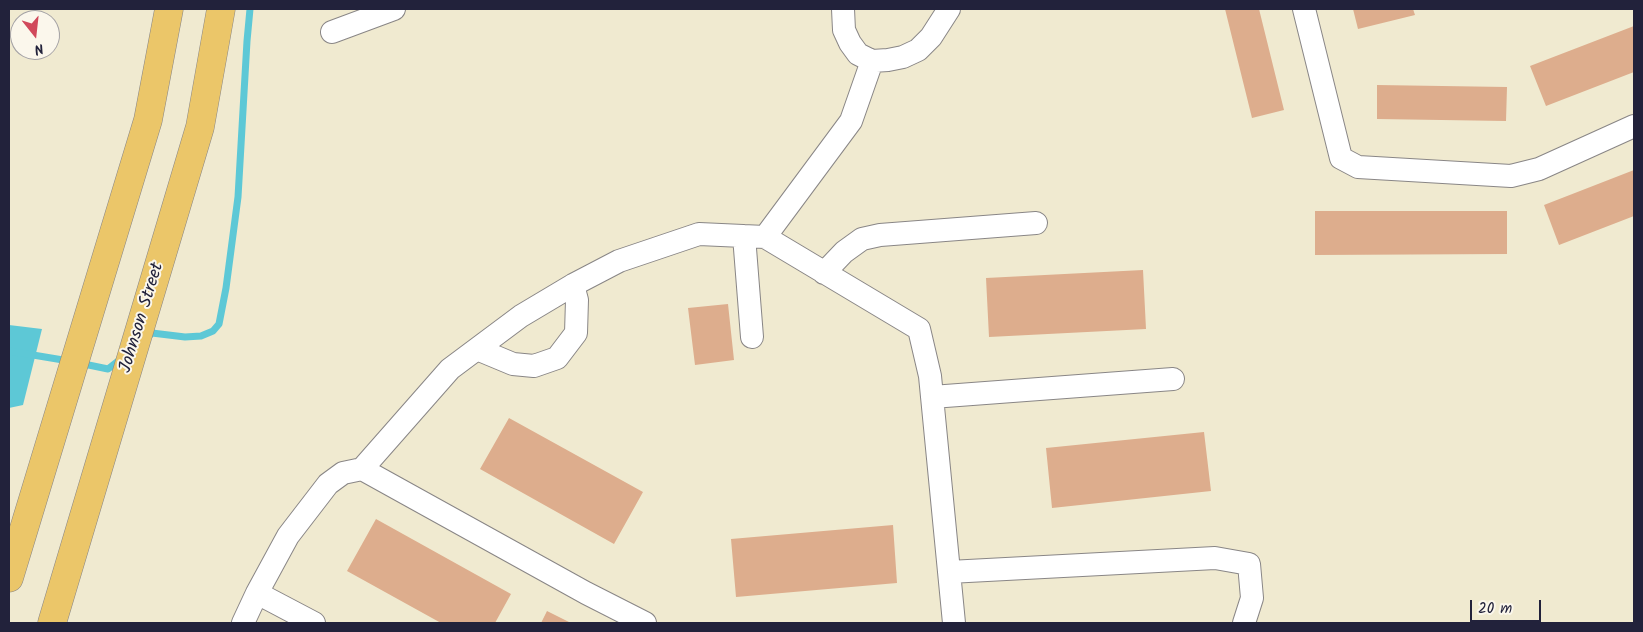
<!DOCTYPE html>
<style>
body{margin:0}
#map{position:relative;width:1643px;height:632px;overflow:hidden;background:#f0ead0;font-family:Kalam,sans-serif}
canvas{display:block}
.frame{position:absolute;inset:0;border:10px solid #22223b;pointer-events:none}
.north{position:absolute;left:10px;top:10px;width:50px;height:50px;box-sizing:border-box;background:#fbf7ec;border:1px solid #a4a2a5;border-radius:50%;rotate:164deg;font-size:14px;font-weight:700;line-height:20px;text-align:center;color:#22223b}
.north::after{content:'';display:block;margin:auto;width:18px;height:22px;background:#d1495b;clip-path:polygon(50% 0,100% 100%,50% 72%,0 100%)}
.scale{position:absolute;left:1470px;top:600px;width:71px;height:22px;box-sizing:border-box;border:2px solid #22223b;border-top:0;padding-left:6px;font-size:15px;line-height:18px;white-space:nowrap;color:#22223b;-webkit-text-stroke:4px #fbf7ec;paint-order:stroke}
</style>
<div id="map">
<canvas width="1643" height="632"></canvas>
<div class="frame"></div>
<div class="north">N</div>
<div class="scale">20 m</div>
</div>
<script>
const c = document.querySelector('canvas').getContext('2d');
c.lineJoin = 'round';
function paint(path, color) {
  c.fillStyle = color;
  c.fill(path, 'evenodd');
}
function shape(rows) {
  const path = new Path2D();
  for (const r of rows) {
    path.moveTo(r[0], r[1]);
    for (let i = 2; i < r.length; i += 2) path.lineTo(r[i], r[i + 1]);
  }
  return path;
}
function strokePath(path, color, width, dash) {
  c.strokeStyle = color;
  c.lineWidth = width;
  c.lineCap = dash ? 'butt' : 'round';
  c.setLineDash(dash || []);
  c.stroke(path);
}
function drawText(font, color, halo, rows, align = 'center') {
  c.font = font + ' Kalam,sans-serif';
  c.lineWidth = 4;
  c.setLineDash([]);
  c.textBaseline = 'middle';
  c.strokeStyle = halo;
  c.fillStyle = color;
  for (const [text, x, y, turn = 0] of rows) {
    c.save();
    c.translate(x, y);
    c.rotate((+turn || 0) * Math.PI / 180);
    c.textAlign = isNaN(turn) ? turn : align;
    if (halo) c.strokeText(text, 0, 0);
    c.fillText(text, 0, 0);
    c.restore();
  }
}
paint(shape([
 [9,325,42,329,23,405,9,408]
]), '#5dc8d6');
strokePath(shape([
 [146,339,152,333,185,337,201,336,213,331,219,324,226,288,238,197,247,41,250,9],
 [9,351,69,361],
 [79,363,108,369,122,358]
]), '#5dc8d6', 7);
paint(shape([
 [1225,9,1259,9,1284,110,1252,118],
 [1353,9,1413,9,1415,15,1358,29],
 [1634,26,1634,72,1546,106,1530,66],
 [1377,85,1507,87,1506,121,1377,119],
 [1634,170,1634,216,1559,245,1544,205],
 [1315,211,1507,211,1507,254,1315,255],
 [1143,270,1146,329,989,337,986,278],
 [728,304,734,360,695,365,688,308],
 [509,418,643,492,614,544,480,469],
 [1204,432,1211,491,1052,508,1046,448],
 [376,519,511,594,495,623,441,623,347,571],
 [893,525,897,583,736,597,731,539],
 [547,611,571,623,541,623]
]), '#ddad8d');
const minor = shape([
 [843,9,844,30,850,43,858,54,872,61,888,60,903,57,918,50,931,37,949,9],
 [1304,9,1341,158,1358,167,1511,176,1539,169,1634,126],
 [332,32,394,9],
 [872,61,851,121,765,237,919,329,930,376,954,623],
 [744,236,752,337],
 [824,273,844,252,862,239,880,235,1036,223],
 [477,349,513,364,534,366,557,358,576,333,577,300,573,285],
 [932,397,1173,379],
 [949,572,1215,558,1249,564,1252,598,1244,623],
 [257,593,314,623],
 [243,623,257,593,288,536,328,484,343,473,362,469],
 [645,623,586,593,362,469,450,369,521,316,573,285,619,261,699,234,765,237]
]);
const major = shape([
 [9,578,148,120,169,9],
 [52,623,200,127,221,9]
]);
strokePath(minor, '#898686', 24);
strokePath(major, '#898686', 29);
strokePath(minor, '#fff', 22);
strokePath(major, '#ebc669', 28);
drawText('18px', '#22223b', '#fbf7ec', [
 ["Johnson Street",143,318,-73]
]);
</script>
